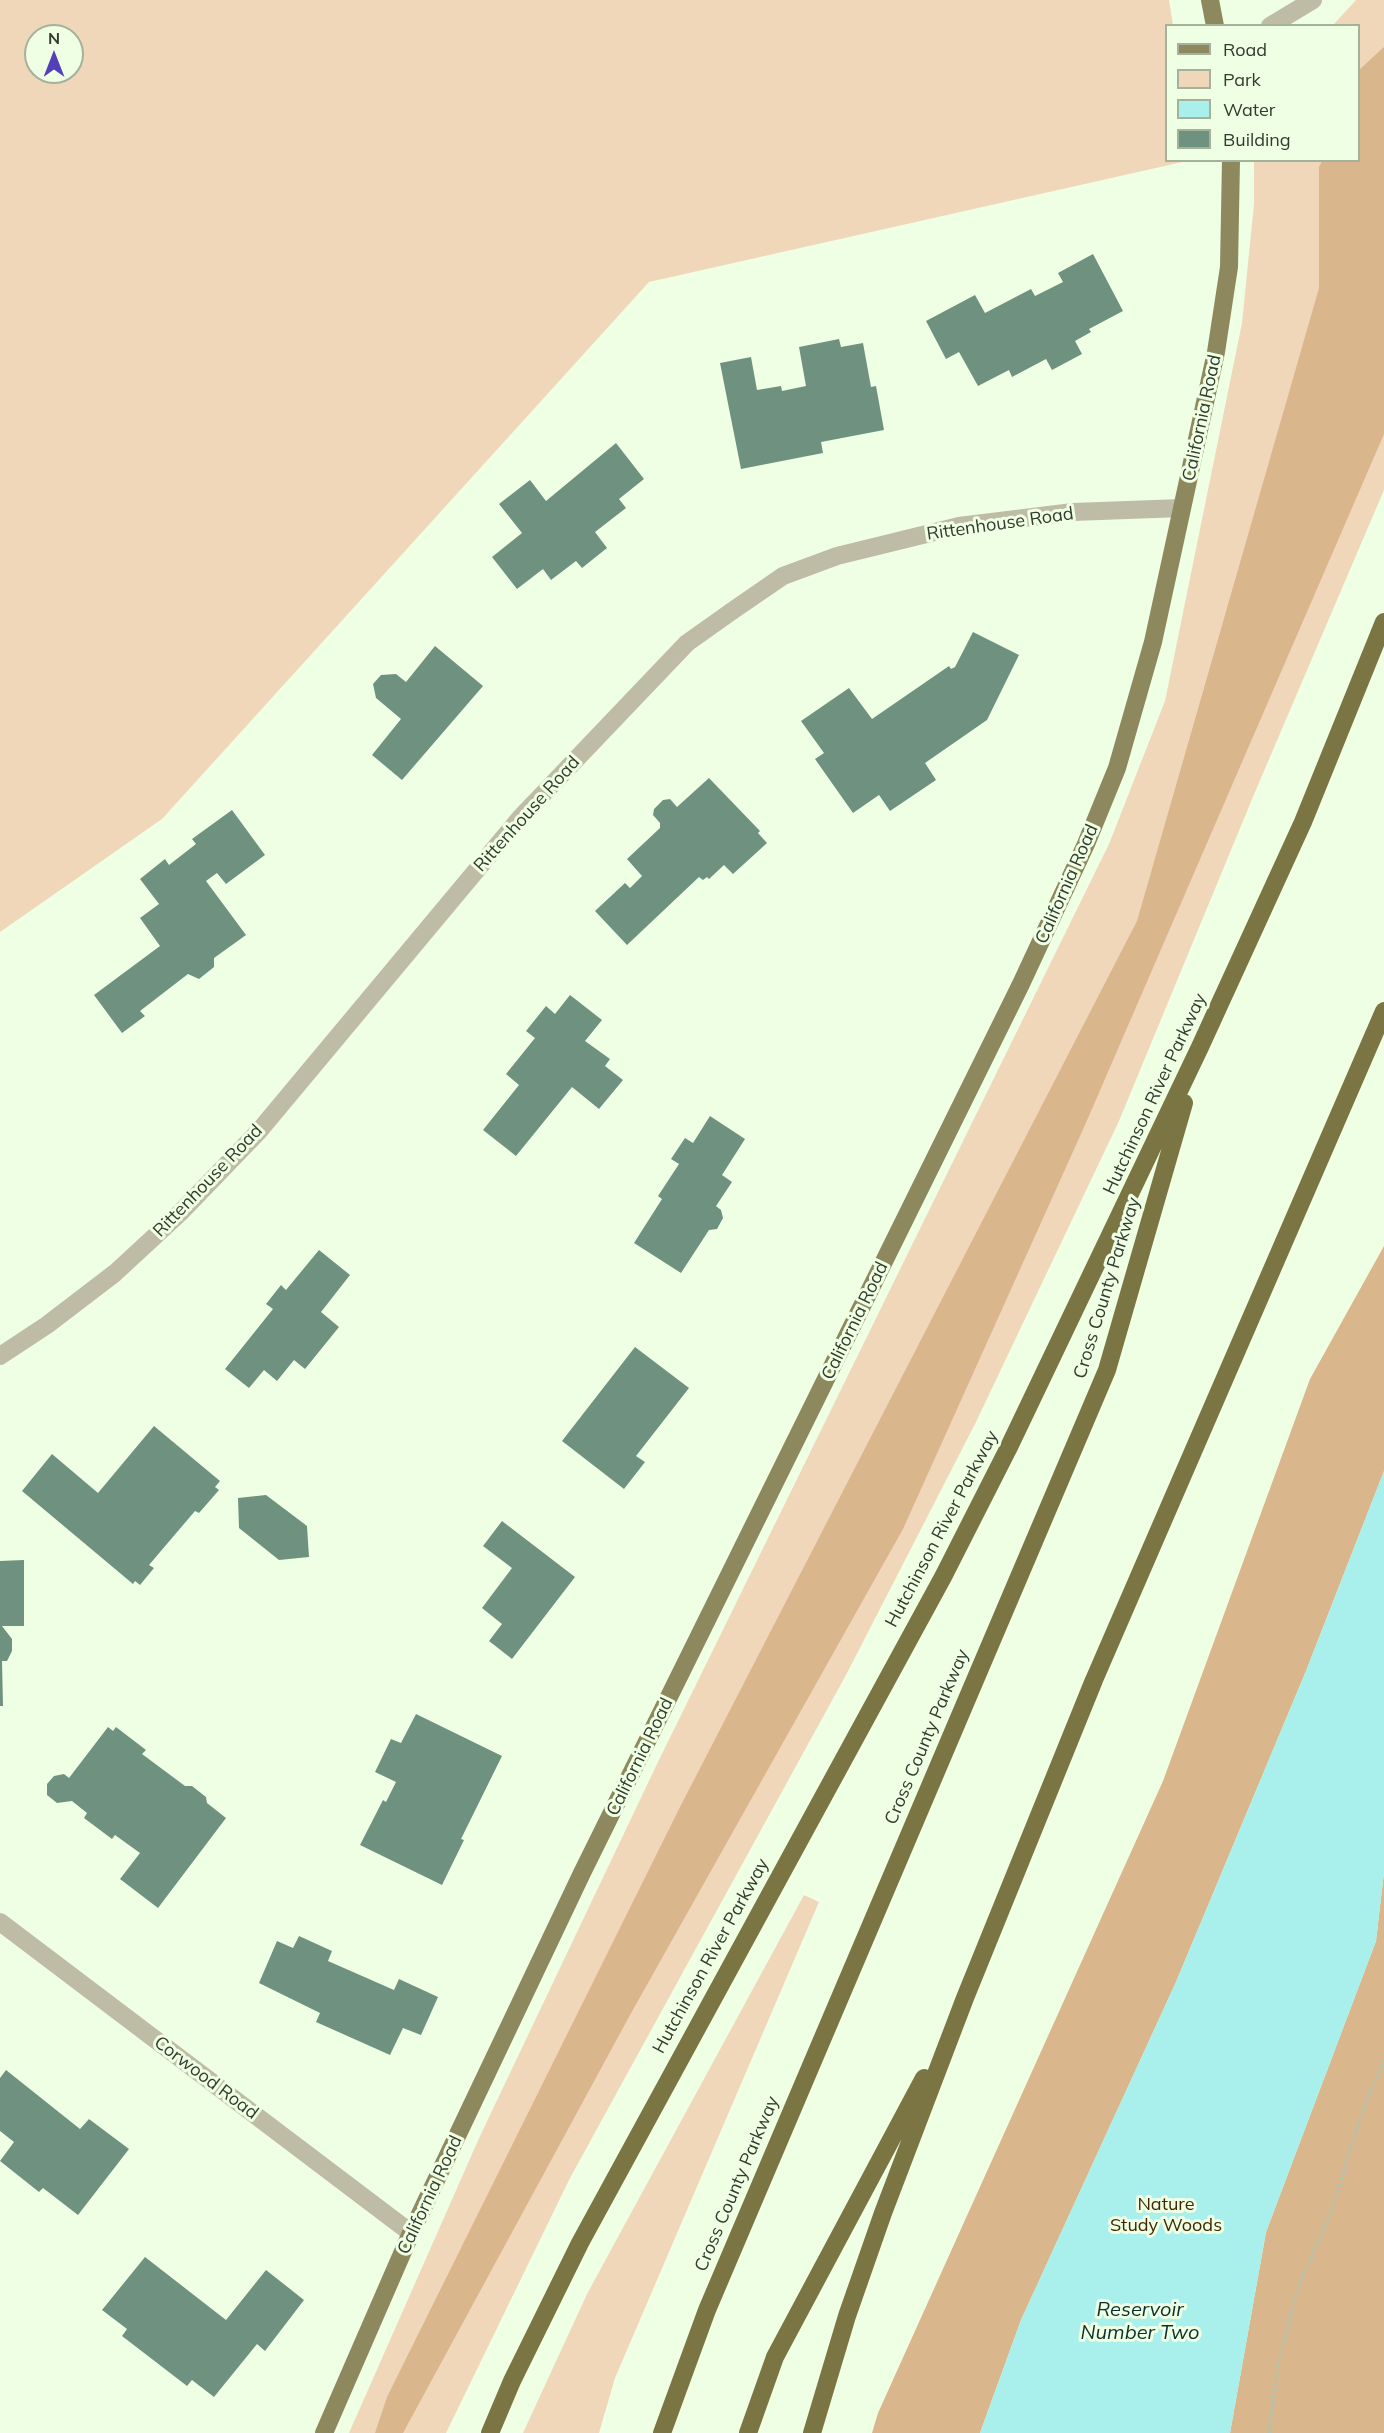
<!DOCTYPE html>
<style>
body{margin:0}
#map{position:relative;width:1384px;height:2433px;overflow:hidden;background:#efffe4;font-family:Mulish,sans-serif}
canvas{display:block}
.legend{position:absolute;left:1165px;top:24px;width:195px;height:138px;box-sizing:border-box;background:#efffe4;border:2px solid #a4b19b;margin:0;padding:8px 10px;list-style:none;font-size:18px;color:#333b2e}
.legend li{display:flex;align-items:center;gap:12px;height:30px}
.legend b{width:30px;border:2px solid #a4b19b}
.north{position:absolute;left:24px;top:24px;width:60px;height:60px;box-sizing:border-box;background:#efffe4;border:2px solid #a4b19b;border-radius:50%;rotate:0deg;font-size:16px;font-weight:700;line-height:24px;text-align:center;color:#333b2e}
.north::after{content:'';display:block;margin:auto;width:21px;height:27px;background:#5340b8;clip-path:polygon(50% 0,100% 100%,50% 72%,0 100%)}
</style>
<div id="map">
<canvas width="1384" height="2433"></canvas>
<ul class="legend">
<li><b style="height:8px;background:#8d885e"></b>Road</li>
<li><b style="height:16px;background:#f0d7ba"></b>Park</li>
<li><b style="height:16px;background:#a9efec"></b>Water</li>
<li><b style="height:16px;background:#6f9280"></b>Building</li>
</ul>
<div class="north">N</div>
</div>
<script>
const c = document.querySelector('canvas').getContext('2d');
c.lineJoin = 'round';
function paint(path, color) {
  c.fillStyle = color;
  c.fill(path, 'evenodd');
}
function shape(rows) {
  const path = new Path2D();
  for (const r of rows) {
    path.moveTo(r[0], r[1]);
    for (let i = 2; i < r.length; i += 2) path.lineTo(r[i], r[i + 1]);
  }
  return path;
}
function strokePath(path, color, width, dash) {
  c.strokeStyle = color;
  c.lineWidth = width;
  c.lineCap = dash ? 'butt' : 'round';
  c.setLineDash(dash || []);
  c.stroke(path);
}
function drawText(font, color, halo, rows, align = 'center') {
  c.font = font + ' Mulish,sans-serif';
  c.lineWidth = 6;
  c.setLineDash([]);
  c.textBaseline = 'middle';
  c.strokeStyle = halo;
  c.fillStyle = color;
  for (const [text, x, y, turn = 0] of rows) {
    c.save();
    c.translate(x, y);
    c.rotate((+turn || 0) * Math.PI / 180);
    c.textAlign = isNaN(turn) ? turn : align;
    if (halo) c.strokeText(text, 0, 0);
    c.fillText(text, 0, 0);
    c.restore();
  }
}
paint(shape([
 [0,0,1169,0,1173,25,1166,26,1166,160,1187,161,649,282,162,819,0,932],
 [36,36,72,36,72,72,36,72],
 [1356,0,1384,0,1384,490,1255,792,1119,1121,976,1422,846,1675,570,2178,446,2433,349,2433,480,2136,657,1764,1109,844,1165,701,1242,323,1254,204,1254,161,1358,160,1358,26,1333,25],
 [804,1895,819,1902,615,2378,599,2433,523,2433,587,2294]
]), '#f0d7ba');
paint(shape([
 [1384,47,1384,434,1085,1125,903,1529,630,2015,403,2433,375,2433,387,2397,680,1807,1137,921,1319,288,1319,167,1322,161,1358,160,1359,70],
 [1384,1246,1384,1471,1306,1671,1176,1982,1021,2320,980,2433,872,2433,878,2413,1163,1781,1310,1379],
 [1384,1872,1384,2433,1230,2433,1266,2232,1376,1941]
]), '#dab68c');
paint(shape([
 [1384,1471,1384,1872,1376,1941,1266,2232,1230,2433,980,2433,1021,2320,1176,1982,1306,1671]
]), '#a9efec');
paint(shape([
 [1093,254,1123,311,1089,329,1091,332,1075,341,1082,354,1052,370,1046,359,1012,377,1009,370,978,386,959,352,946,359,926,321,975,295,985,313,1031,289,1035,296,1063,282,1058,273],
 [839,339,841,347,863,343,871,387,876,386,884,430,821,442,823,453,741,469,720,363,751,357,757,390,781,386,782,391,806,386,799,347],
 [616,443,644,479,619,499,626,508,595,532,607,548,582,568,576,561,551,580,543,569,517,589,492,557,522,533,499,504,530,480,546,501],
 [973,632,1019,655,987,720,925,763,936,780,890,811,879,795,853,813,815,759,824,753,801,721,849,688,872,719,949,666,951,669,955,667],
 [435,646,483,686,402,780,372,755,401,719,376,698,373,684,381,675,396,674,406,682],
 [709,778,760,831,758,833,767,843,733,874,724,865,709,879,707,877,703,880,699,877,627,945,595,911,625,883,630,888,642,876,627,859,660,828,660,823,653,815,654,809,663,800,670,799,677,807],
 [232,810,265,855,226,884,217,873,206,881,246,935,214,958,214,967,199,979,188,974,140,1011,145,1016,122,1033,94,995,160,946,140,918,159,904,140,879,165,859,169,865,196,844,192,839],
 [570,995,602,1020,585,1041,610,1059,605,1066,623,1080,599,1109,572,1087,516,1156,483,1130,519,1085,506,1074,535,1038,526,1031,546,1006,555,1014],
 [710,1116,745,1139,722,1175,732,1182,716,1206,721,1210,723,1218,717,1229,709,1230,681,1273,634,1243,662,1199,658,1196,679,1164,671,1159,685,1138,693,1143],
 [319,1250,350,1275,321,1312,339,1327,305,1369,294,1360,277,1381,264,1370,249,1388,225,1369,273,1309,266,1304,281,1285,286,1290],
 [635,1347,689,1388,636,1456,645,1462,624,1489,562,1441],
 [154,1426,220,1481,215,1487,219,1490,199,1513,195,1511,149,1565,154,1568,140,1585,135,1581,133,1584,22,1491,52,1454,98,1493],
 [266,1495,307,1526,309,1557,279,1560,239,1528,238,1498],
 [502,1521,575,1577,512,1659,489,1641,502,1624,482,1608,512,1568,483,1546],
 [24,1560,24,1626,2,1626,12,1639,12,1651,7,1661,2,1661,3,1706,0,1706,0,1561],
 [416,1714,502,1756,461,1839,464,1840,442,1885,360,1845,383,1800,386,1802,396,1782,375,1772,391,1739,401,1743],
 [108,1727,113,1731,116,1727,146,1750,142,1754,185,1786,192,1786,206,1797,207,1803,226,1818,158,1908,120,1879,140,1853,115,1835,112,1839,84,1818,87,1813,72,1801,57,1803,47,1795,47,1784,54,1776,64,1774,69,1778],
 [299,1936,332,1951,328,1961,394,1990,399,1979,438,1997,421,2035,403,2028,390,2055,316,2022,320,2013,259,1983,277,1941,293,1948],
 [6,2070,80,2129,89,2119,129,2149,78,2215,43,2188,39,2192,0,2161,14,2142,0,2131,0,2078],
 [145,2257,226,2320,266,2270,304,2300,265,2351,257,2344,214,2397,192,2380,187,2386,122,2336,127,2329,102,2310]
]), '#6f9280');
strokePath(shape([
 [1269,2433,1278,2364,1299,2285,1332,2210,1359,2121,1384,2059]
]), '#b4c2ab', 4, [3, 3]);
strokePath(shape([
 [1270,26,1313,0],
 [0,1356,47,1325,115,1273,181,1212,259,1131,520,818,687,643,735,609,783,576,837,556,959,526,1073,512,1182,508],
 [0,1922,411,2233]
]), '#bebca5', 18);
strokePath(shape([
 [1210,0,1215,26],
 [324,2433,411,2233,582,1873,1021,984,1086,844,1117,768,1153,642,1216,352,1229,267,1231,160]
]), '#8d885e', 18);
strokePath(shape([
 [490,2433,512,2381,580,2243,943,1577,1008,1449,1200,1047,1303,822,1384,622],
 [662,2433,707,2310,1107,1370,1184,1103],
 [748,2433,775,2357,924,2078],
 [812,2433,847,2316,883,2213,965,1998,1094,1680,1384,1011]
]), '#7b7543', 18);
drawText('18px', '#333b2e', '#efffe4', [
 ["California Road",1202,418,-78],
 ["Rittenhouse Road",1000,524,-8],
 ["Rittenhouse Road",527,814,-48],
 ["California Road",1067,884,-66],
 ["Hutchinson River Parkway",1155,1094,-65],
 ["Rittenhouse Road",208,1181,-46],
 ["Cross County Parkway",1107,1288,-73],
 ["California Road",855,1321,-64],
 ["Hutchinson River Parkway",942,1529,-62],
 ["Cross County Parkway",927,1737,-67],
 ["California Road",640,1757,-64],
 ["Hutchinson River Parkway",711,1956,-61],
 ["Corwood Road",206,2078,37],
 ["Cross County Parkway",737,2184,-67],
 ["California Road",430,2195,-65]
]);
drawText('18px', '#3f2704', '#efffe4', [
 ["Nature",1166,2205],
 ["Study Woods",1166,2226]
]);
drawText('italic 20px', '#0c302f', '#efffe4', [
 ["Reservoir",1140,2310],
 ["Number Two",1140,2333]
]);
</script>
